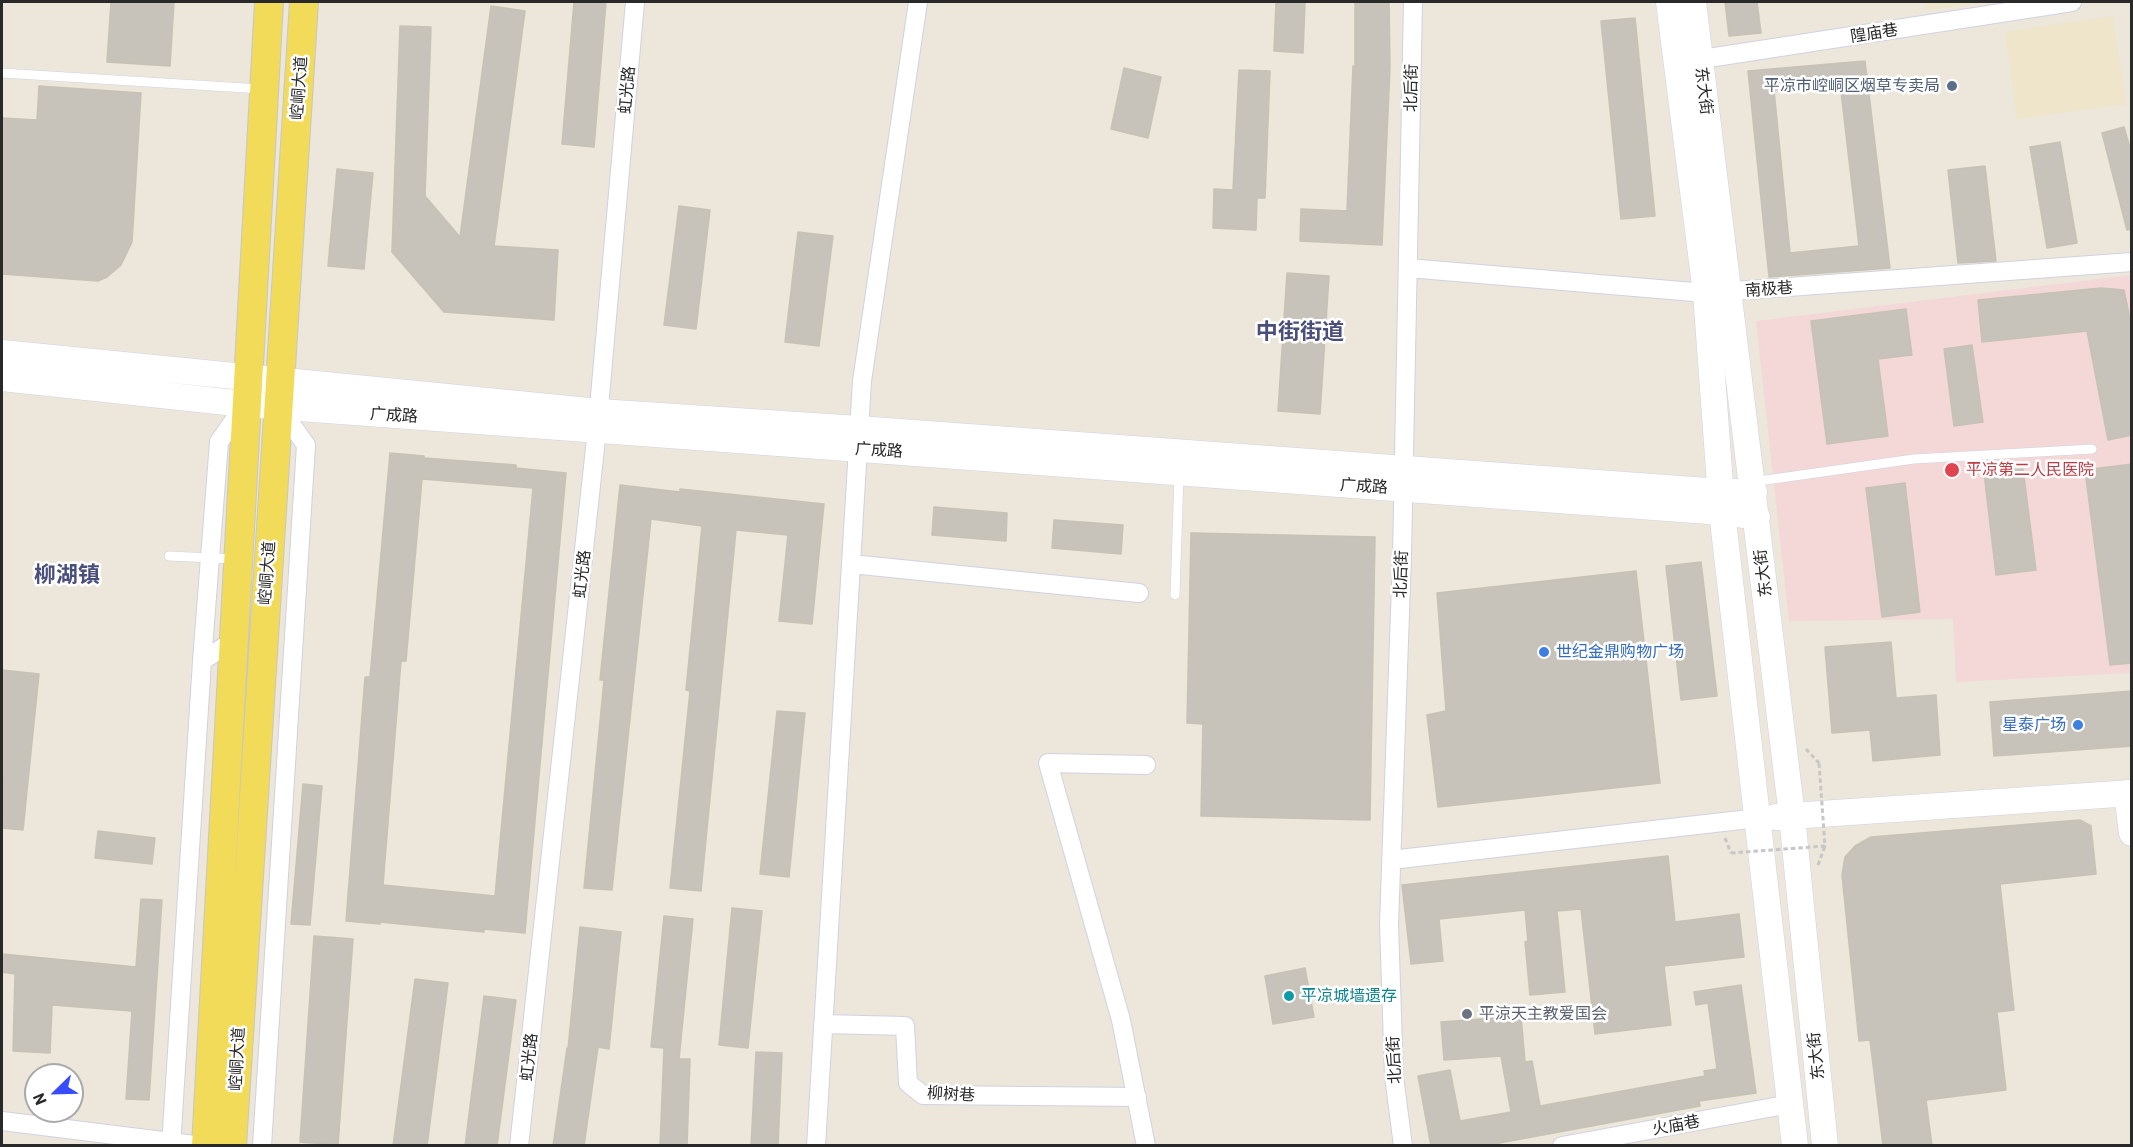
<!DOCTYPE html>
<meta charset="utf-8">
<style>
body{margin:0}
#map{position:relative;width:2133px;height:1147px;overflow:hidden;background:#ece6db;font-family:Barlow,sans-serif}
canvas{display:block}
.frame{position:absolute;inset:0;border:3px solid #292929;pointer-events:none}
.north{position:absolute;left:24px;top:1063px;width:60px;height:60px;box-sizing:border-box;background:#fff;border:2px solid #a9a9a9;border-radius:50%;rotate:247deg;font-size:16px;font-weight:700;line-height:24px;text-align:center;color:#292929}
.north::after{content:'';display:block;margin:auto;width:21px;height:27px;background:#374cfc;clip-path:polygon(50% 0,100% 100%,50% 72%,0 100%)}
</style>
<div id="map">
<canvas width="2133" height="1147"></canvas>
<div class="frame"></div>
<div class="north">N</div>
</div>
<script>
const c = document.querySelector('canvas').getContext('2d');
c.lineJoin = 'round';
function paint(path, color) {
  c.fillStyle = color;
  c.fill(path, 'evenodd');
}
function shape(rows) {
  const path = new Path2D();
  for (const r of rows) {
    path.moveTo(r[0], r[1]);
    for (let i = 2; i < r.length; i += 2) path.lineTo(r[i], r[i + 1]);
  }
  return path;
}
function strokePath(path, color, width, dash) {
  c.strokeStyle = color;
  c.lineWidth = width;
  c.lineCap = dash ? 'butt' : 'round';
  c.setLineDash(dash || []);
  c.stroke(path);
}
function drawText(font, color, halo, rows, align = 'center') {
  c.font = font + ' Barlow,"Noto Sans SC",sans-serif';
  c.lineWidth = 5;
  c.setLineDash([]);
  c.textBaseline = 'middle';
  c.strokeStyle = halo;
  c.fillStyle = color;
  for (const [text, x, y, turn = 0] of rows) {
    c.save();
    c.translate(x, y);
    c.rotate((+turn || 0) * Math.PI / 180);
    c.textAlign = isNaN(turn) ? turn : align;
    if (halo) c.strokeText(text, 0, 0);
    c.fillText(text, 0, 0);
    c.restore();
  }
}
paint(shape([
 [1926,2,1988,2,1927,10],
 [2113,16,2126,104,2017,119,2005,32]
]), '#eee5ca');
paint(shape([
 [2131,275,2131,673,1956,682,1953,619,1789,621,1756,321]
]), '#f3d8d7');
const building = shape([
 [111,2,174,2,170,66,107,62,111,2],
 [574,2,606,2,594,147,562,144,574,2],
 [1276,2,1305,2,1303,53,1274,51,1276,2],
 [1355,2,1389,2,1390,68,1382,245,1300,241,1301,209,1347,211,1353,66,1355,67,1355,2],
 [1725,2,1757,2,1761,33,1729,36,1725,2],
 [491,6,525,11,494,246,558,250,554,320,444,312,392,252,400,26,431,27,425,196,460,237,491,6],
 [1635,18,1655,216,1621,219,1601,21,1635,18],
 [1865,61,1890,268,1769,277,1748,71,1865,61],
 [1840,83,1859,246,1790,253,1774,90,1840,83],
 [1124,68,1161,77,1148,138,1111,129,1124,68],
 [1239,70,1270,71,1265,198,1257,198,1256,230,1213,228,1214,189,1233,190,1239,70],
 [39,86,141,93,132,242,121,265,107,277,98,281,2,274,2,118,37,120,39,86],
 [2124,127,2132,155,2132,229,2127,230,2102,133,2124,127],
 [2060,142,2077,243,2047,248,2030,147,2060,142],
 [1985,166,1996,261,1958,263,1948,170,1985,166],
 [337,169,373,173,364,269,328,266,337,169],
 [679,206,710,210,696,329,664,325,679,206],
 [798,232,833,236,819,346,785,342,798,232],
 [1287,273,1329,276,1320,414,1278,411,1287,273],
 [2101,288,2124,290,2132,329,2132,435,2108,440,2087,331,1982,342,1978,300,2101,288],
 [1906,309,1912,355,1878,359,1888,436,1827,444,1811,321,1906,309],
 [1972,345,1983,422,1954,426,1944,349,1972,345],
 [390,453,424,456,424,458,516,465,516,468,566,473,525,933,484,929,484,932,380,922,380,924,346,921,365,677,370,677,390,453],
 [422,479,533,488,495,896,383,885,401,661,406,661,422,479],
 [2132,464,2132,663,2110,665,2085,470,2132,464],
 [2023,469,2036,570,1996,575,1984,473,2023,469],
 [1905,483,1920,612,1882,617,1866,488,1905,483],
 [620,485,680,492,680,489,824,504,812,624,779,621,788,535,736,530,701,891,670,888,690,691,686,690,702,526,651,519,612,890,584,888,604,680,600,680,620,485],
 [934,507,1007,513,1006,541,932,535,934,507],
 [1054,520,1123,525,1121,554,1052,548,1054,520],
 [1191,533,1375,537,1370,820,1201,816,1203,724,1187,723,1191,533],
 [1701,562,1717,696,1681,700,1666,566,1701,562],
 [1636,571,1660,783,1438,807,1427,715,1446,711,1437,593,1636,571],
 [1891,642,1896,698,1936,695,1940,755,1873,761,1870,730,1832,733,1825,647,1891,642],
 [2,670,39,674,23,830,2,828,3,783,2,783,2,670],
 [2132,691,2132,746,1994,756,1990,702,2132,691],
 [777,711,805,713,789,877,760,874,777,711],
 [303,784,322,786,310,925,291,924,303,784],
 [2080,820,2091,826,2096,874,2000,884,2014,1010,1997,1012,2006,1090,1926,1100,1932,1146,1883,1146,1870,1040,1859,1041,1842,875,1845,857,1855,846,1871,837,2080,820],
 [98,831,155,838,152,864,95,858,98,831],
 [1668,856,1675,922,1739,914,1744,957,1664,966,1671,1025,1595,1034,1581,909,1557,911,1565,992,1530,995,1525,942,1528,941,1525,910,1439,919,1443,961,1411,964,1402,885,1668,856],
 [141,899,162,900,149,1100,126,1099,132,1011,52,1005,50,1053,13,1051,15,974,2,972,2,954,136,967,141,899],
 [732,908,762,911,748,1048,719,1045,732,908],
 [664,916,693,919,679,1059,690,1059,687,1146,660,1146,664,1048,651,1047,664,916],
 [580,927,621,932,609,1049,598,1047,584,1146,553,1146,567,1048,568,1049,580,927],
 [314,936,353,939,338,1145,300,1142,314,936],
 [1305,968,1314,1017,1273,1024,1265,976,1305,968],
 [415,979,448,983,427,1146,393,1146,415,979],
 [1741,985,1756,1093,1699,1101,1700,1106,1483,1146,1431,1146,1418,1076,1450,1070,1460,1121,1511,1112,1501,1056,1444,1060,1441,1022,1521,1016,1525,1062,1532,1061,1540,1106,1705,1076,1704,1071,1717,1069,1708,1003,1696,1005,1694,992,1741,985],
 [484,996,516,1000,497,1146,465,1146,484,996],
 [756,1052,782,1053,778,1146,751,1146,756,1052]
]);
paint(building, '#c7c3ba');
strokePath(building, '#c7c2b4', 1.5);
const lane = shape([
 [2,73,261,89],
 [1752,482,1914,459,2092,449],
 [169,556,235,559],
 [1175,595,1179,475]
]);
const street = shape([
 [1689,61,2072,2],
 [1408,268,1706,293,2132,262],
 [851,564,1139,593],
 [202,661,219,442,244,406],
 [1146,765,1048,763,1121,1020,1146,1146],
 [1391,860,1758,818],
 [823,1024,905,1026,908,1083,923,1095,1137,1097],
 [2,1121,203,1146],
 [171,1146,202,661,233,641],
 [262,1146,306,445,278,406],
 [519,1146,597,430,635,2],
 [816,1146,862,381,918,2],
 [1403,1146,1394,1076,1389,924,1402,556,1413,2],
 [1562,1146,1790,1104]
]);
const secondary = shape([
 [1669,2,1706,293,1722,512,1795,1146],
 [1693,2,1792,816,1825,1146],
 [2,353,599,412,859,429,1721,492,1754,492],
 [2,378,245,404,1722,512,1757,517],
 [2127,793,2132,833],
 [1776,817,2132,793]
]);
const primary = shape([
 [206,1146,269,2],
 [232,1146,304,2]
]);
strokePath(lane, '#d0d2e2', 10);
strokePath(street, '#d0d2e2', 20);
strokePath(secondary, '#d0d2e2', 27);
strokePath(primary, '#c7c7c7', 30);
strokePath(shape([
 [1806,749,1819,763],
 [1725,838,1731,853],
 [1818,865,1825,846]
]), '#c7c7c7', 3, [4.5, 3]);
strokePath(lane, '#fff', 9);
strokePath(street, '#fff', 18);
strokePath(secondary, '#fff', 26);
strokePath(primary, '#f2db59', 28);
strokePath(shape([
 [1731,853,1825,846,1819,763]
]), '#c7c7c7', 3, [4.5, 3]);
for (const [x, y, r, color] of [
 [1952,86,6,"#5c6f8a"],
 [1952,470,8,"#e0444e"],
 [1544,652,6,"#3f7fe0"],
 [2078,725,6,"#3f7fe0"],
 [1289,996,6,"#0f9aa8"],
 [1467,1014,6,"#6b7280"]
]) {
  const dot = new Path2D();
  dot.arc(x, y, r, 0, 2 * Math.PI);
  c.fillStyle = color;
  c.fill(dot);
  strokePath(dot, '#fff', 2);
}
drawText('16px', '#292929', '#fff', [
 ["隍庙巷",1874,33,-9],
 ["崆峒大道",299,88,-86],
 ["北后街",1411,88,-89],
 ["虹光路",627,90,-85],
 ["东大街",1704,91,83],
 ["南极巷",1769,289,-4],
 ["广成路",394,415,4],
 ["广成路",879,450,4],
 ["广成路",1364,486,4],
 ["崆峒大道",267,573,-86],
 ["东大街",1763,573,-97],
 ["虹光路",582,574,-84],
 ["北后街",1401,574,-88],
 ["东大街",1816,1056,-96],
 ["虹光路",529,1057,-84],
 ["崆峒大道",237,1059,-87],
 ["北后街",1394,1060,-93],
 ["柳树巷",951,1094,3],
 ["火庙巷",1676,1125,-10]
]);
drawText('16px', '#4e5e75', '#fff', [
 ["平凉市崆峒区烟草专卖局",1940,86]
], 'right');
drawText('16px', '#be3a42', '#fff', [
 ["平凉第二人民医院",1966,470]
], 'left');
drawText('16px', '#366cbe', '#fff', [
 ["世纪金鼎购物广场",1556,652],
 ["星泰广场",2066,725,"right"]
], 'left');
drawText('16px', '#0d838f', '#fff', [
 ["平凉城墙遗存",1301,996]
], 'left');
drawText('16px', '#5b616d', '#fff', [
 ["平涼天主教爱国会",1479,1014]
], 'left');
drawText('bold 22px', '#494e7a', '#fff', [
 ["中街街道",1300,332],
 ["柳湖镇",67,575]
]);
</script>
